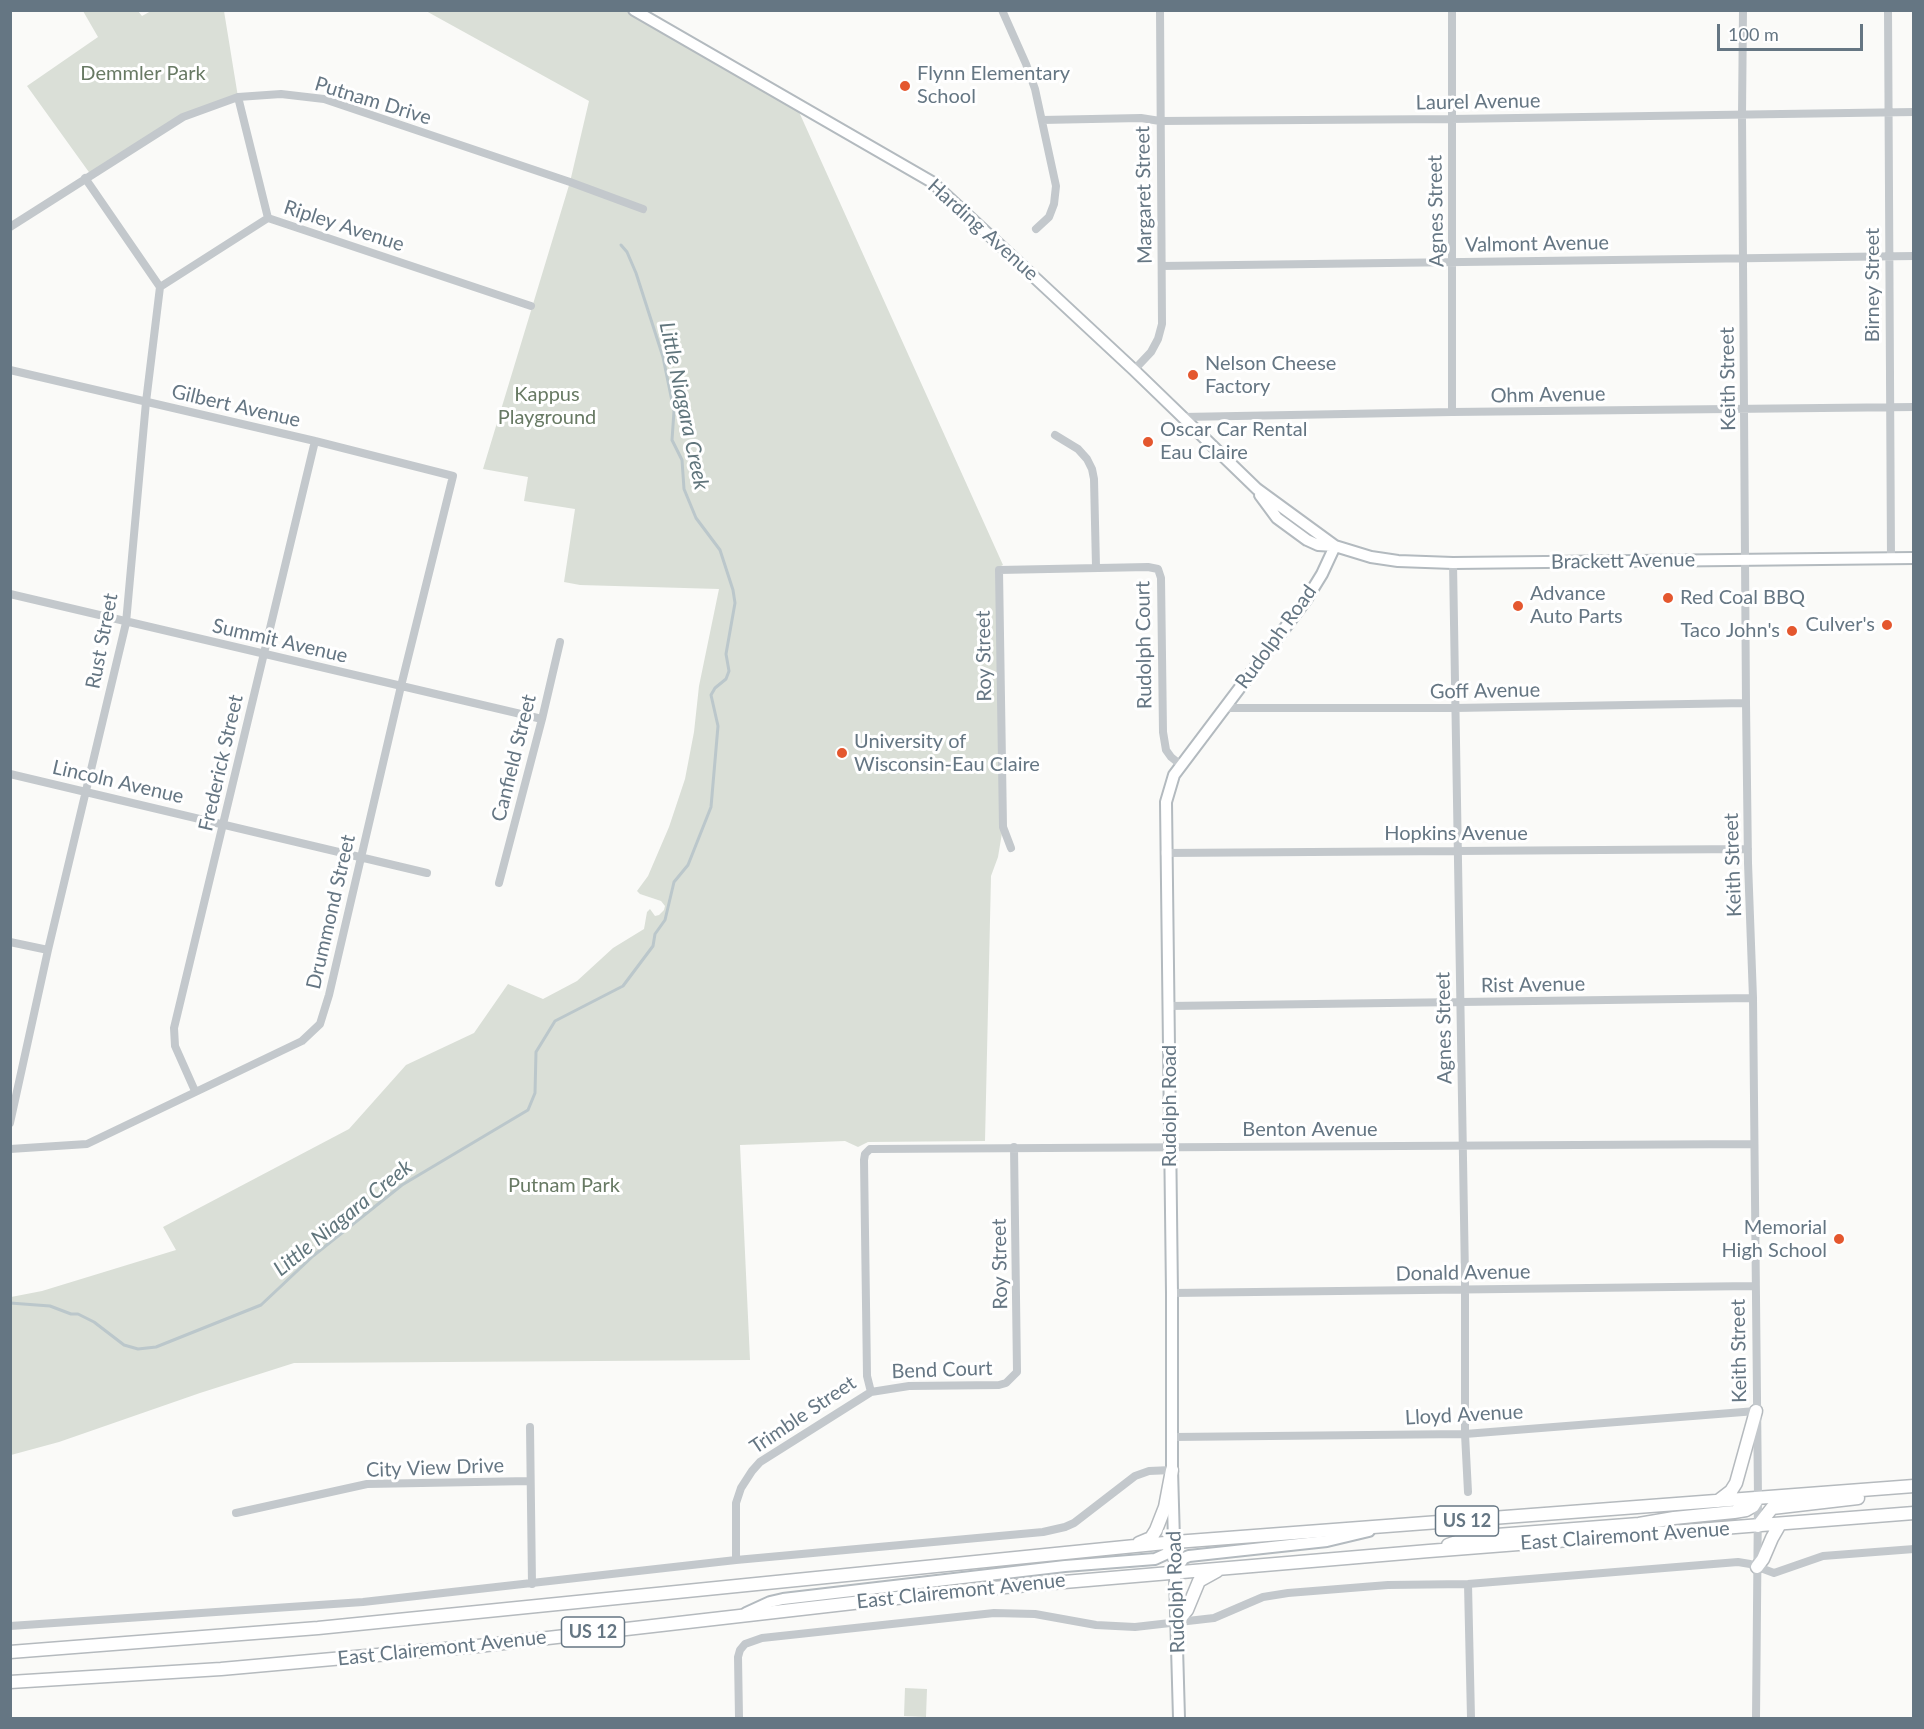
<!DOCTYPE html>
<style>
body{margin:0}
#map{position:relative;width:1924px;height:1729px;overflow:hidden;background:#fafaf8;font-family:Lato,sans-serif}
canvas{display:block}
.frame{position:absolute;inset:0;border:12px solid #657683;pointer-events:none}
.scale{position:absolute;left:1717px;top:24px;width:146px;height:27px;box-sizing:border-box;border:3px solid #657683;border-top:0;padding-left:8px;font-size:18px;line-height:21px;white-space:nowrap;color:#657683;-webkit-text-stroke:4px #fff;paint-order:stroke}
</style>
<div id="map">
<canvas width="1924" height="1729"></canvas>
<div class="frame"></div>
<div class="scale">100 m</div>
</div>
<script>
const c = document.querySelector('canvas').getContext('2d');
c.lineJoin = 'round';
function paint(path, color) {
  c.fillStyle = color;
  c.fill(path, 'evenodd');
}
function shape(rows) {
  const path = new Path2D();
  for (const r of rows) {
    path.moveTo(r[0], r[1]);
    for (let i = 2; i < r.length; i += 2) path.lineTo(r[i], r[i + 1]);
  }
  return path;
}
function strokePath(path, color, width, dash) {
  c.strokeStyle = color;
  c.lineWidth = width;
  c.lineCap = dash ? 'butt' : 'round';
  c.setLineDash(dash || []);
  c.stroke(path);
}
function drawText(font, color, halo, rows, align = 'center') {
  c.font = font + ' Lato,sans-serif';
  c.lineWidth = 6;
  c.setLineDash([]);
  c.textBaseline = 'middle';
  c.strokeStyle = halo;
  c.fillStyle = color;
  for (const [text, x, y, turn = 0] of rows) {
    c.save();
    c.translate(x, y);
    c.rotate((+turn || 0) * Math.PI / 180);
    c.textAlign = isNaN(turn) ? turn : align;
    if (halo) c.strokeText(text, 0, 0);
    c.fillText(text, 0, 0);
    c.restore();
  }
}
paint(shape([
 [83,11,138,11,142,16,151,11,224,11,238,97,183,117,91,175,27,86,98,37],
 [426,11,634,11,795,103,1003,565,999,567,1003,827,998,857,991,876,985,1141,868,1142,858,1147,845,1141,740,1145,750,1360,294,1363,200,1393,59,1442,11,1455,11,1297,42,1291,176,1250,163,1227,349,1129,406,1065,474,1033,508,984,543,999,577,981,613,948,644,929,647,912,650,909,655,916,659,915,664,910,665,906,661,901,640,894,637,891,648,876,669,827,685,779,694,732,699,686,719,589,580,585,564,582,575,509,524,501,528,477,483,469,570,182,589,101],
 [905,1688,927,1689,926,1717,904,1716]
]), '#dadfd7');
strokePath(shape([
 [10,1303,50,1306,71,1314,78,1314,94,1322,124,1345,138,1349,156,1347,261,1305,313,1256,402,1185,528,1110,535,1093,536,1052,555,1021,623,986,653,946,655,934,665,920,674,882,688,865,711,807,718,726,711,695,715,688,726,679,729,671,726,654,735,603,733,590,720,550,696,518,684,489,682,460,672,440,674,411,663,357,636,273,627,252,621,245]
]), '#bbc7cb', 3);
const secondary = shape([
 [634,10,932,182,1134,370,1257,489,1335,546],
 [1260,495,1277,518,1307,540,1318,545,1335,546,1371,557,1398,561,1453,563,1914,558],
 [1175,1571,1184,1558,1189,1556,1327,1541,1369,1531],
 [746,1613,770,1602,783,1599,1065,1566,1155,1559,1166,1554,1175,1542],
 [1179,1718,1172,1470,1172,1293,1166,802,1174,775,1306,600,1322,574,1335,546]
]);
const primary = shape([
 [1718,1501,1731,1491,1736,1483,1756,1411],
 [1758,1526,1772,1508,1858,1498],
 [1139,1543,1151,1538,1156,1530,1165,1507,1172,1470],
 [1448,1545,1471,1537,1639,1524,1674,1518,1734,1512,1746,1510,1753,1506,1758,1498],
 [1757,1567,1763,1559,1772,1538,1780,1524],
 [1177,1622,1187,1610,1199,1581,1217,1571],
 [10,1652,318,1628,1175,1542,1914,1486],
 [10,1682,221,1669,478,1646,958,1591,1429,1551,1914,1513]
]);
strokePath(secondary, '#b3babf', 14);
strokePath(primary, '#b5babe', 15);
strokePath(shape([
 [1002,10,1026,64,1035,89,1056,186,1054,204,1049,217,1036,229],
 [1452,10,1452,412],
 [1743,10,1742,115,1746,703,1748,863,1753,998,1758,1498,1756,1718],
 [1888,10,1891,559],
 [238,97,268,218],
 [1042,120,1141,118,1160,121,1451,119,1914,112],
 [10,227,183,117,238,97,281,94,324,99,570,182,643,209],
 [1162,266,1914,256],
 [160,287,268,218,531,306],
 [10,370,315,441,453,476,401,686,329,995,320,1024,302,1041,87,1144,10,1149],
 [1134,370,1151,352,1158,339,1162,324,1160,10],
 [1183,417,1452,412,1914,407],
 [1055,435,1078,449,1087,459,1092,469,1094,479,1096,567],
 [1453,563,1465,1277,1465,1434,1468,1492],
 [10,594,542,719],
 [1224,708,1455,708,1746,703],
 [10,774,427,873],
 [1011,848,1003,827,999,570,1148,567,1158,569,1161,578,1163,732,1166,750,1171,757,1181,765],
 [1165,853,1748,849],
 [499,883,542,719,560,642],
 [10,942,48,950],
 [1169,1006,1753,998],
 [195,1091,175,1046,174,1028,315,441],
 [10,1123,48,950,126,623,146,402,160,287,85,178],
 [1172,1293,1755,1286],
 [871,1392,909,1386,999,1385,1006,1383,1017,1372,1014,1147],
 [530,1427,532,1584],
 [1173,1437,1465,1434,1756,1411],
 [236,1513,367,1484,530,1481],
 [736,1560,736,1503,741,1488,752,1471,760,1462,871,1392,867,1376,864,1160,865,1154,870,1149,1754,1144],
 [1468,1584,1471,1718],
 [10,1626,363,1602,736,1560,1043,1532,1065,1527,1074,1523,1135,1476,1149,1471,1172,1470],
 [739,1718,738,1657,740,1650,745,1644,762,1638,994,1613,1035,1614,1096,1625,1135,1627,1214,1618,1263,1597,1288,1593,1388,1585,1468,1584,1738,1562,1750,1564,1774,1573,1823,1556,1914,1549]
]), '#c3c8cc', 8);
strokePath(secondary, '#fff', 10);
strokePath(primary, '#fff', 12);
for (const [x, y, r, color] of [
 [905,86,6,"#e4572e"],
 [1193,375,6,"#e4572e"],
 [1148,442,6,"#e4572e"],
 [1668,598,6,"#e4572e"],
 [1518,606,6,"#e4572e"],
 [1887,625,6,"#e4572e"],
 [1792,631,6,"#e4572e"],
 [842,753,6,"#e4572e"],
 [1839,1239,6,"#e4572e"]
]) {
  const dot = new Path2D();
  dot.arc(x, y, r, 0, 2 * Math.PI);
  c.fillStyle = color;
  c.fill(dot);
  strokePath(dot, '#fff', 2);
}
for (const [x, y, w] of [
 [1467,1521,63],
 [593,1632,63]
]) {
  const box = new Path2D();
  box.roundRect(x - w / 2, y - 15, w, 30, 4.5);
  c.fillStyle = '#fff';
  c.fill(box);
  strokePath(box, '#657683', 1.5);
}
drawText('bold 18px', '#657683', null, [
 ["US 12",1467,1521],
 ["US 12",593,1632]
]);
drawText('20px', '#687a64', '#fff', [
 ["Demmler Park",143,74],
 ["Kappus",547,395],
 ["Playground",547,418],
 ["Putnam Park",564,1186]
]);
drawText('20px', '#657683', '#fff', [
 ["Flynn Elementary",917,74],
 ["School",917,97],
 ["Nelson Cheese",1205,364],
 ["Factory",1205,387],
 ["Oscar Car Rental",1160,430],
 ["Eau Claire",1160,453],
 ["Advance",1530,594],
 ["Auto Parts",1530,617],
 ["Red Coal BBQ",1680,598],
 ["Culver's",1875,625,"right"],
 ["Taco John's",1780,631,"right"],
 ["University of",854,742],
 ["Wisconsin-Eau Claire",854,765],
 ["Memorial",1827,1228,"right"],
 ["High School",1827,1251,"right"]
], 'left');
drawText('20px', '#657683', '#fff', [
 ["Putnam Drive",373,101,17],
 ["Laurel Avenue",1478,102,-1],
 ["Margaret Street",1144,195,-91],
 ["Agnes Street",1436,211,-91],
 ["Ripley Avenue",344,226,18],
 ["Harding Avenue",983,230,42],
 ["Valmont Avenue",1537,244,-1],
 ["Birney Street",1873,285,-90],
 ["Keith Street",1728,379,-91],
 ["Ohm Avenue",1548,395,-1],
 ["Gilbert Avenue",236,406,13],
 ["Brackett Avenue",1623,561,-1],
 ["Rudolph Road",1276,637,-54],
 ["Rust Street",102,641,-79],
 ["Summit Avenue",280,641,13],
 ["Rudolph Court",1144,645,-91],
 ["Roy Street",984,656,-91],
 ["Goff Avenue",1485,691,-1],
 ["Canfield Street",514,758,-76],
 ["Frederick Street",221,763,-77],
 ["Lincoln Avenue",118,782,13],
 ["Hopkins Avenue",1456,834],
 ["Keith Street",1733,865,-92],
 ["Drummond Street",331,912,-77],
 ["Rist Avenue",1533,985,-1],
 ["Agnes Street",1444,1028,-91],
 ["Rudolph Road",1170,1106,-90],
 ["Benton Avenue",1310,1130],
 ["Roy Street",1000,1264,-91],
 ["Donald Avenue",1463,1273,-1],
 ["Keith Street",1739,1351,-91],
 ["Bend Court",942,1370,-2],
 ["Trimble Street",803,1415,-34],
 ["Lloyd Avenue",1464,1415,-3],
 ["City View Drive",435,1468,-2],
 ["East Clairemont Avenue",1625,1536,-4],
 ["East Clairemont Avenue",961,1591,-6],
 ["Rudolph Road",1176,1592,-92],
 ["East Clairemont Avenue",442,1648,-6]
]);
drawText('italic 21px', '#60757c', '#fff', [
 ["Little Niagara Creek",684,406,78],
 ["Little Niagara Creek",343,1218,-39]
]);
</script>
